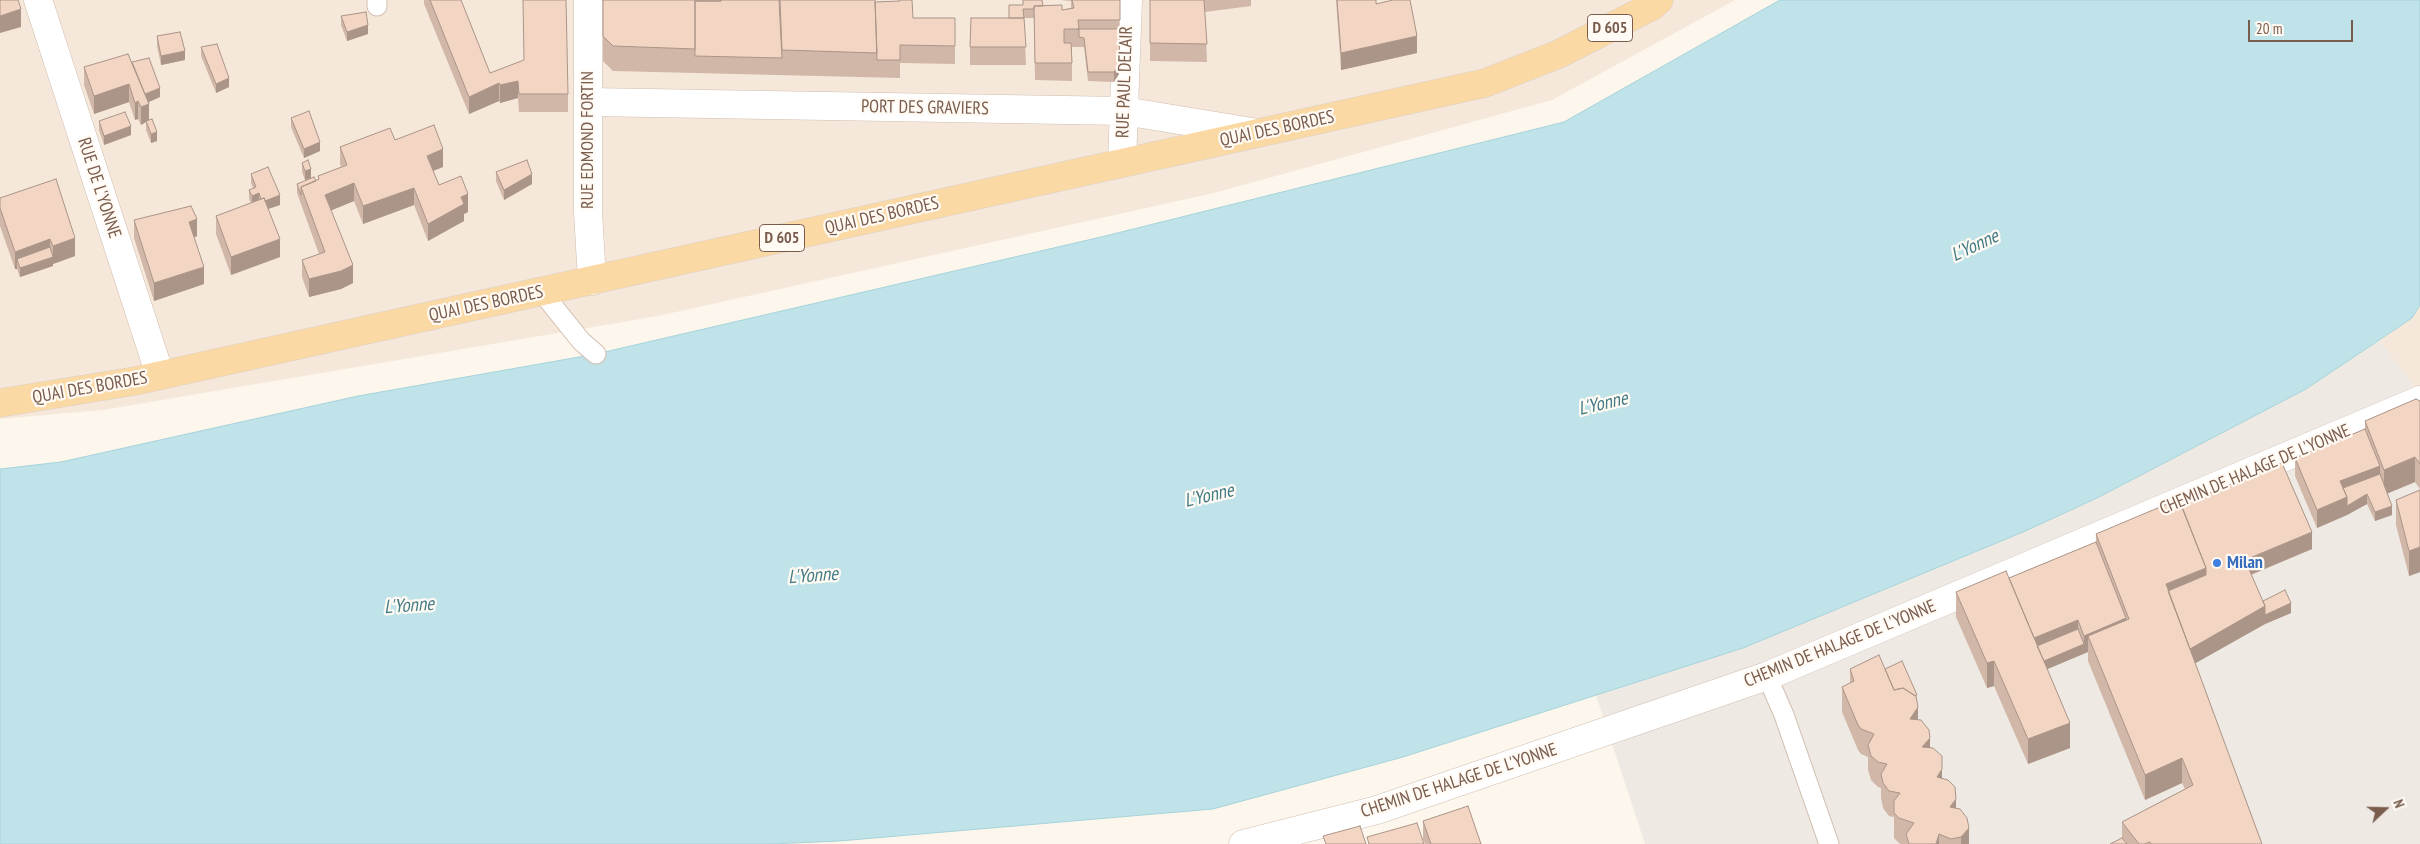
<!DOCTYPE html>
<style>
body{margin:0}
#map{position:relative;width:2420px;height:844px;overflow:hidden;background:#fdf6ec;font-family:"PT Sans Narrow",sans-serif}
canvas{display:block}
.north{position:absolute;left:2360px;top:784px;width:50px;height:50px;-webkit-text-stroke:4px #fffaf3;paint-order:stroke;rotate:69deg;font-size:14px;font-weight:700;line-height:20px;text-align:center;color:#7a5c4d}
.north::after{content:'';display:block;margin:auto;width:18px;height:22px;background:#7a5c4d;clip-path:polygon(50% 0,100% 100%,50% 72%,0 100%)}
.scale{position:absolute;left:2248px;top:20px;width:105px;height:22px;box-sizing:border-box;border:2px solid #7a5c4d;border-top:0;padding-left:6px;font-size:15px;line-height:18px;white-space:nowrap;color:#7a5c4d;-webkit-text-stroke:4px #fffaf3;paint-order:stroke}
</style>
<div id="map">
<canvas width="2420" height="844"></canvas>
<div class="north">N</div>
<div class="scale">20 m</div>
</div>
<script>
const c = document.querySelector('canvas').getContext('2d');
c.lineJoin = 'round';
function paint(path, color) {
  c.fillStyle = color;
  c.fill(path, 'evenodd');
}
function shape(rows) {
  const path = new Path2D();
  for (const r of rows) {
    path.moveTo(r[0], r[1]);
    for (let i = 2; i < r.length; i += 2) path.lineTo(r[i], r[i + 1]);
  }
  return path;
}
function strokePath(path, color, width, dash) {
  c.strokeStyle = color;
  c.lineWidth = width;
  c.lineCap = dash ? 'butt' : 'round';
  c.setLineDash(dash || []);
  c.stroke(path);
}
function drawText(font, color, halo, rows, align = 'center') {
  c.font = font + ' "PT Sans Narrow",sans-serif';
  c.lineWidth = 4.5;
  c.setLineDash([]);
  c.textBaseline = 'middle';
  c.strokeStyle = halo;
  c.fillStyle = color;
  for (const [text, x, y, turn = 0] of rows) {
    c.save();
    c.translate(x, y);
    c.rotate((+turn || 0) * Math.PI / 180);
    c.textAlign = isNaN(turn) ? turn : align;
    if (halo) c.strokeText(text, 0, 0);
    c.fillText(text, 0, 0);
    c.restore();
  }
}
paint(shape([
 [0,0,1735,0,1552,100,1214,193,658,316,103,410,0,419],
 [2420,305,2420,396,2380,340,2412,318]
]), '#f5e8da');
paint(shape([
 [2380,340,2420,396,2420,844,1645,844,1596,695,1743,648,2023,532,2097,498,2306,389]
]), '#efe9e4');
const water = shape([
 [1780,0,2420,0,2420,305,2412,318,2306,389,2097,498,2023,532,1743,648,1403,757,1213,809,839,841,771,844,0,844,0,469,61,462,358,396,596,354,1101,237,1564,122,1780,0]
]);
paint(water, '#bfe3e8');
strokePath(water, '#a5d3da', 1);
const service = shape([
 [377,0,377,6],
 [541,291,581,341,596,354],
 [1767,676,1784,715,1829,844]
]);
const minor = shape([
 [38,0,160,375],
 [588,0,588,212,592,281],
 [589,102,1124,111,1258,133],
 [1122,163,1128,0],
 [1243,844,1377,810,1767,676,2420,400]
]);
const primary = shape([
 [0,403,135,381,1485,83,1559,54,1652,6,1659,0]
]);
strokePath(service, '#d1beb0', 21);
strokePath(minor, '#d1beb0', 29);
strokePath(primary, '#dad1cd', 29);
strokePath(service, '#fff', 19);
strokePath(minor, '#fff', 28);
strokePath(primary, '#fbd9a5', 28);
paint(shape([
 [424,0,461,0,490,73,568,94,568,112,519,112,518,98,500,103,499,101,469,114,424,4],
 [603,0,875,2,913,18,955,18,955,64,900,63,900,78,613,71,603,61],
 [1061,0,1120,0,1119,74,1114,82,1088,81,1084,47,1072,47,1072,81,1035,80,1034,18,1024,18,1026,65,970,65,970,47,1009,18,1009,5,1023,5,1043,6,1062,10,1071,8,1071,1],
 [1150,0,1251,0,1251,6,1205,12,1207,62,1150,61],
 [1336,0,1376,0,1376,4,1417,53,1341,70],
 [341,16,368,34,347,41,341,25],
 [157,36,185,60,161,65,157,46],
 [201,47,229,87,216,93,201,56],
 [132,62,160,97,149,102,149,120,157,141,151,143,146,130,146,122,141,125,138,119,135,120,129,102,94,114,84,85,84,67],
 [291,118,320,151,304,158,291,127],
 [99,121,131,135,104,145,99,130],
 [395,140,443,167,433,171,439,185,468,212,464,214,464,221,428,241,414,205,363,224,354,201,331,210,353,283,341,289,309,297,302,277,302,260,319,254,297,193,297,184,316,181,318,180,318,176,341,167,340,164,340,147],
 [302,163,311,178,305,180,302,172],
 [496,172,532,184,504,200,496,181],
 [251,174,280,205,268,209,280,257,231,275,216,234,216,216,251,203,249,199,249,190,253,188,251,183],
 [0,198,75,256,53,264,53,266,20,277,17,269,15,269,0,226],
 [134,220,197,236,194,237,204,284,154,301,134,238],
 [2420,401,2420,489,2415,482,2387,493,2392,515,2375,521,2367,504,2347,515,2317,528,2295,476,2295,458,2365,429,2365,421],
 [2420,490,2420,572,2409,576,2396,525,2396,500],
 [2181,505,2312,549,2251,575,2263,601,2291,613,2265,624,2195,663,2262,844,2110,844,2122,838,2122,822,2185,789,2182,783,2145,800,2088,661,2088,652,2047,669,2070,748,2028,764,1994,686,1987,688,1956,617,1956,592,2009,578,2096,542,2096,534],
 [1850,669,1885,669,1917,700,1918,720,1930,747,1942,778,1956,808,1969,844,1901,844,1899,843,1894,838,1894,817,1889,816,1883,808,1881,798,1881,788,1878,787,1871,780,1868,770,1868,757,1861,754,1858,750,1842,712,1842,687,1850,684],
 [1423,821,1481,844,1425,844,1423,839]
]), '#d1b7a8');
paint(shape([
 [21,9,21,27,0,33,0,16],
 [368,25,368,34,347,41,347,32],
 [1120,29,1119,74,1114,82,1114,72],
 [1417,36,1417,53,1341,70,1341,53],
 [185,51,185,60,161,65,161,56],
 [229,78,229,87,216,93,216,84],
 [518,81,518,98,500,103,500,85],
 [499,83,499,101,469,114,469,97],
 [129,84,129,102,94,114,94,96],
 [160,88,160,97,142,105,142,96],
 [138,101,138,119,135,120,135,103],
 [149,104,149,121,146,121,146,122,141,125,141,107],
 [131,126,131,135,104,145,104,136],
 [157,132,157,141,151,143,151,134],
 [320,142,320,151,304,158,304,149],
 [443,149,443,167,427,173,427,156],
 [311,169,311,178,305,180,305,171],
 [532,174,532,184,504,200,504,190],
 [354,183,354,201,325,213,325,195],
 [414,188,414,205,363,224,363,206],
 [259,193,259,203,252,206,252,196],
 [468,194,468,212,464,214,464,221,428,241,428,224,461,197],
 [280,195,280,205,262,211,262,202],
 [197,219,197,236,189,240,189,222],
 [75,238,75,256,53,264,53,266,20,277,20,268,53,257,53,246],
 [50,239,50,256,17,259,17,269,15,269,15,252],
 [280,239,280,257,231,275,231,257],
 [353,265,353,283,341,289,309,297,309,279],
 [204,267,204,284,154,301,154,283],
 [2415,457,2415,482,2384,495,2384,470],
 [2380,466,2380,483,2343,497,2340,481],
 [2367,494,2367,504,2347,515,2347,506],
 [2347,497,2347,515,2317,528,2317,510],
 [2392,506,2392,515,2375,521,2375,512],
 [2312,532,2312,549,2245,577,2245,560],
 [2420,547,2420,572,2409,576,2409,551],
 [2206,568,2206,593,2171,607,2166,584],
 [2291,603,2291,613,2265,624,2187,668,2187,650,2265,606],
 [2126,618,2126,636,2088,636,2088,652,2038,673,2038,663,2084,644,2084,636],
 [2078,620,2078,638,2035,656,2031,639],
 [1994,661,1994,686,1987,688,1987,663],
 [1918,707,1918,732,1910,719],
 [2070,723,2070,748,2028,764,2028,739],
 [1930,738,1930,763,1922,747],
 [2182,758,2182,783,2145,800,2145,775],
 [1942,769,1942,794,1937,777],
 [1956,799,1956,824,1950,807],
 [1969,828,1969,844,1961,844,1961,837],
 [1939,834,1939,844,1936,844]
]), '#aa9588');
const building = shape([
 [0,0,18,0,21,9,0,16,0,0],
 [430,0,461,0,490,73,524,60,523,0,566,0,568,94,519,94,518,81,500,85,499,83,469,97,430,0],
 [603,0,695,0,695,49,613,46,603,36,603,0],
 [696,0,721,0,721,1,696,1,696,0],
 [721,0,779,0,782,58,695,56,695,1,721,1,721,0],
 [780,0,875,0,877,53,782,50,780,0],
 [900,0,912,0,913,18,955,18,955,46,900,45,900,60,877,60,875,2,900,1,900,0],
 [1023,0,1042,0,1043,6,1034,6,1034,9,1023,9,1024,18,1009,18,1009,5,1023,5,1023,0],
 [1072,0,1120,0,1120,20,1078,20,1079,29,1064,29,1064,43,1071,43,1072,63,1035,63,1034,6,1062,5,1062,10,1074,8,1072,0],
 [1150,0,1204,0,1207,44,1150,43,1150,0],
 [1337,0,1376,0,1376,4,1393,0,1410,0,1417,36,1341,53,1337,0],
 [366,12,368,25,347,32,341,16,366,12],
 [971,18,1024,18,1026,47,970,47,971,18],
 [1078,29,1120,29,1119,65,1114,72,1088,72,1084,38,1079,37,1079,29,1078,29],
 [180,32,185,51,161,56,157,36,180,32],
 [217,44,229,78,216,84,201,47,217,44],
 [128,54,149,104,141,107,138,101,135,103,129,84,94,96,84,67,128,54],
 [149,58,160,88,145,94,132,62,149,58],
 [309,111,320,142,304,149,291,118,309,111],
 [125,112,131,126,104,136,99,121,125,112],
 [152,119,157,132,151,134,146,121,152,119],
 [434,125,443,149,427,156,439,185,461,176,468,194,461,197,464,204,428,224,414,188,363,206,354,183,325,195,353,265,341,271,309,279,302,260,325,252,301,187,319,179,318,176,347,165,340,147,390,128,395,140,434,125],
 [308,160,311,169,305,171,302,163,308,160],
 [527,160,532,174,504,190,496,172,527,160],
 [268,167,280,195,265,201,264,198,261,199,259,193,252,196,249,190,256,187,251,174,268,167],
 [314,177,316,181,301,187,301,195,297,184,314,177],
 [56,179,75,238,53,246,50,239,15,252,0,208,0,198,56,179],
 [264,198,280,239,231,257,216,216,264,198],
 [191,206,197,219,189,222,204,267,154,283,134,220,191,206],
 [50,247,53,257,20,268,17,259,50,247],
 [2416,399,2420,401,2420,464,2415,457,2384,470,2365,421,2416,399],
 [2365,429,2380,466,2340,481,2347,497,2317,510,2295,458,2365,429],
 [2282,463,2312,532,2245,560,2265,606,2190,649,2168,591,2206,575,2206,568,2181,505,2282,463],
 [2380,474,2392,506,2375,512,2367,494,2347,506,2347,497,2343,488,2380,474],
 [2420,490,2420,547,2409,551,2396,500,2420,490],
 [2179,499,2206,568,2166,584,2262,844,2151,844,2150,842,2144,844,2139,844,2122,822,2193,785,2182,758,2145,775,2088,636,2129,619,2096,534,2179,499],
 [2096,542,2126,618,2084,636,2078,620,2034,638,2009,578,2096,542],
 [2006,571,2070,723,2028,739,1994,661,1987,663,1956,592,2006,571],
 [2285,590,2291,603,2265,615,2265,606,2263,601,2285,590],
 [2078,629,2084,644,2044,661,2037,646,2078,629],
 [1879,655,1894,690,1903,688,1916,696,1918,707,1910,719,1921,720,1929,730,1930,738,1922,747,1933,748,1942,756,1942,769,1937,777,1948,780,1955,787,1956,799,1950,807,1960,809,1967,818,1969,828,1961,837,1951,839,1939,834,1936,844,1909,844,1906,834,1914,823,1899,818,1894,813,1894,801,1900,793,1889,791,1883,783,1881,774,1887,764,1878,762,1871,756,1868,745,1874,734,1861,729,1858,725,1842,687,1854,681,1850,669,1879,655],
 [1902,661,1917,695,1915,696,1903,688,1894,690,1885,669,1902,661],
 [1468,806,1481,844,1431,844,1423,821,1468,806],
 [1417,823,1424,844,1369,844,1367,837,1417,823],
 [1360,826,1366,844,1326,844,1323,836,1360,826],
 [2122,838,2127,844,2110,844,2122,838]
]);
paint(building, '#f3d5c3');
strokePath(building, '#aa9588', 1);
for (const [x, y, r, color] of [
 [2217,563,5,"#3f7fe0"]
]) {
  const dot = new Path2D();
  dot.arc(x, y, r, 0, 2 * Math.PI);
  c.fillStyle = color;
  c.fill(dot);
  strokePath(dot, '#fffaf3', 2);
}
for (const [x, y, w] of [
 [1610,28,45],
 [782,238,45]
]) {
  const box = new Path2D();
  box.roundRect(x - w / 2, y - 13.5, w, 27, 4);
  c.fillStyle = '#fffaf3';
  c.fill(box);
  strokePath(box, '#7a5c4d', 1);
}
drawText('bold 16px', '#7a5c4d', null, [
 ["D 605",1610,28],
 ["D 605",782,238]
]);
drawText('18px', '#7a5c4d', '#fffaf3', [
 ["RUE PAUL DELAIR",1125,82,-88],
 ["PORT DES GRAVIERS",925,108,1],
 ["QUAI DES BORDES",1277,129,-12],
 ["RUE EDMOND FORTIN",588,140,-90],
 ["RUE DE L'YONNE",99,188,72],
 ["QUAI DES BORDES",882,216,-13],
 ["QUAI DES BORDES",486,304,-12],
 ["QUAI DES BORDES",90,388,-10],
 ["CHEMIN DE HALAGE DE L'YONNE",2255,470,-23],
 ["CHEMIN DE HALAGE DE L'YONNE",1840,644,-22],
 ["CHEMIN DE HALAGE DE L'YONNE",1459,781,-18]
]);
drawText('bold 18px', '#366cbe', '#fffaf3', [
 ["Milan",2227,563]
], 'left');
drawText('italic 19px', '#437c86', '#fffaf3', [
 ["L'Yonne",1975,246,-25],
 ["L'Yonne",1603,404,-13],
 ["L'Yonne",1209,496,-13],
 ["L'Yonne",813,576,-4],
 ["L'Yonne",409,606,-4]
]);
</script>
